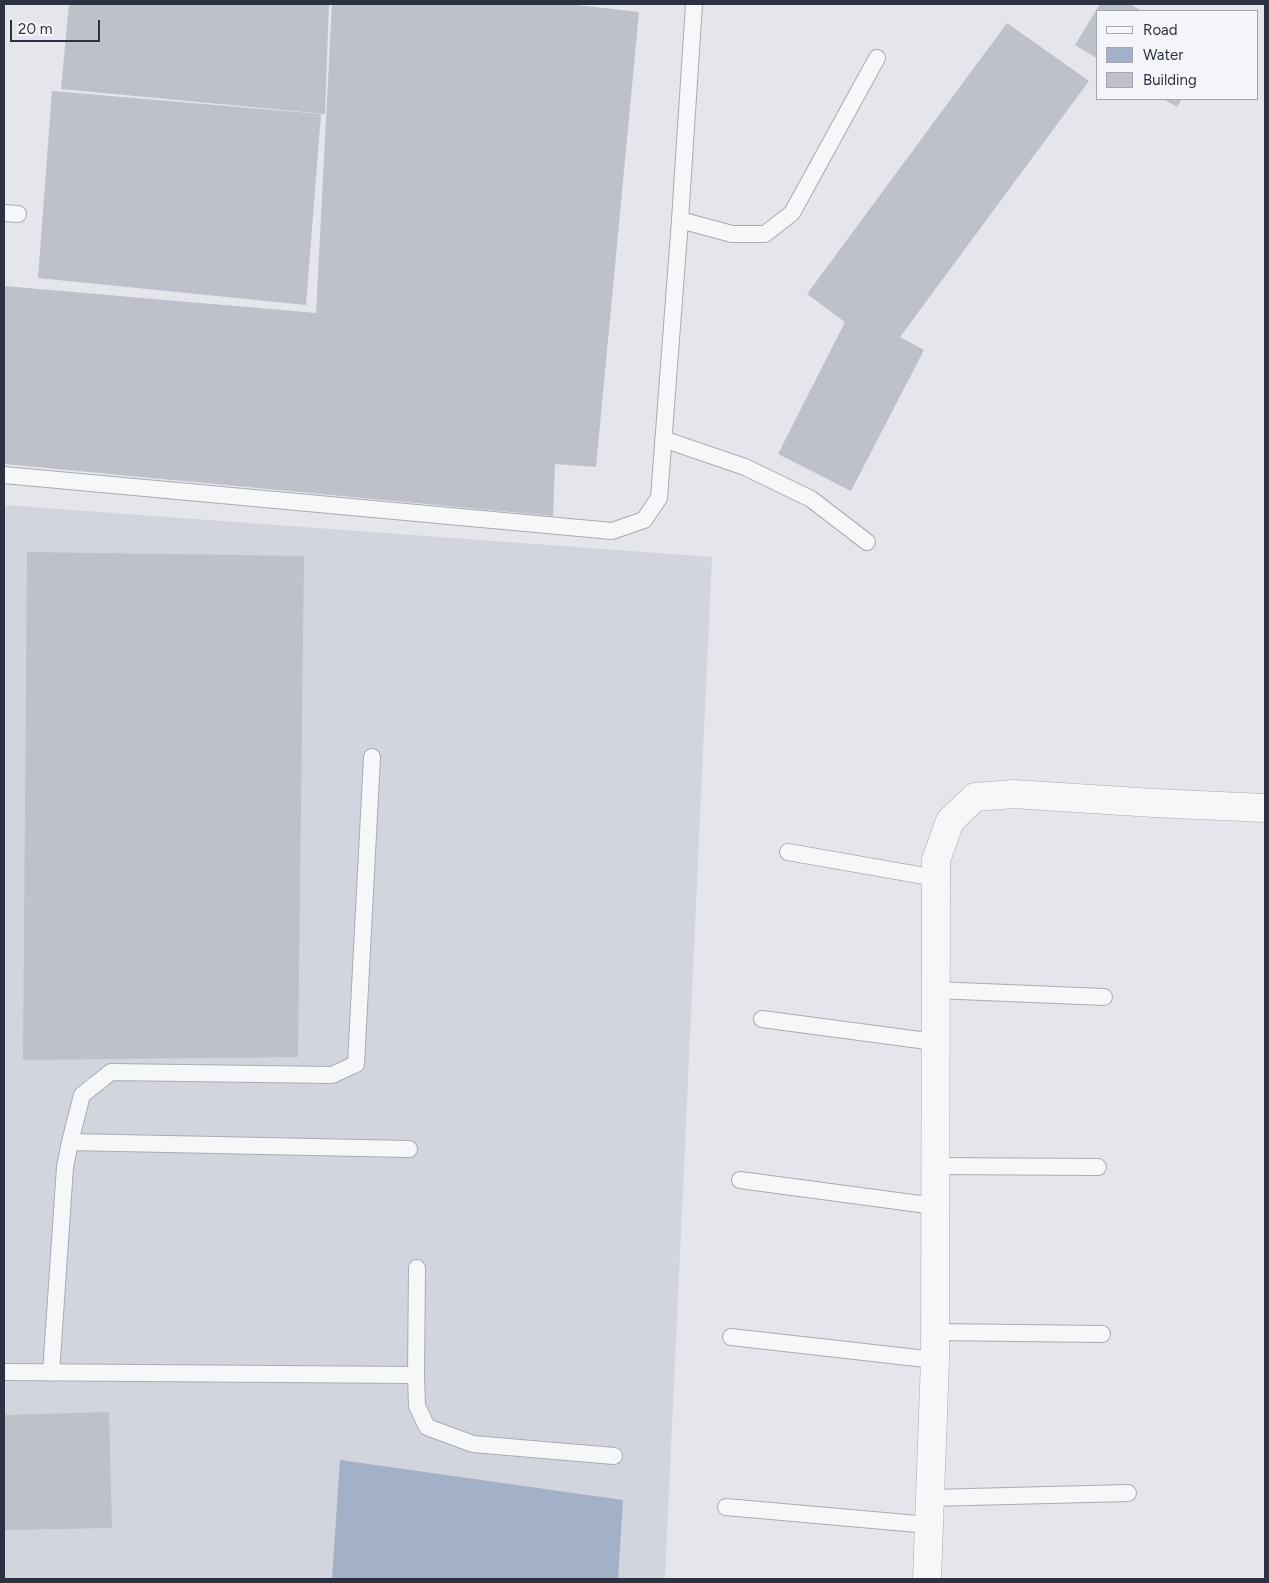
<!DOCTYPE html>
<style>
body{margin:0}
#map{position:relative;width:1269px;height:1583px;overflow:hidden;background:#e4e6eb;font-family:Figtree,sans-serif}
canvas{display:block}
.frame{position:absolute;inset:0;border:5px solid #2c3242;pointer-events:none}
.legend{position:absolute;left:1096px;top:10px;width:162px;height:90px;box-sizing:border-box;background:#f4f5f8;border:1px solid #a4a7af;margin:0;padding:6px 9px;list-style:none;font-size:15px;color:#2c3242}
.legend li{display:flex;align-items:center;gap:10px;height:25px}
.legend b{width:25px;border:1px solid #a4a7af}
.scale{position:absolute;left:10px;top:20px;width:90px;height:22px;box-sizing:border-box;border:2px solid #2c3242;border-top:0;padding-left:6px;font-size:15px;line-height:18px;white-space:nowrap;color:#2c3242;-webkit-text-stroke:4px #f4f5f8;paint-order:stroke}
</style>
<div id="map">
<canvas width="1269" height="1583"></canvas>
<div class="frame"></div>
<ul class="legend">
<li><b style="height:6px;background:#f6f7f9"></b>Road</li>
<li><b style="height:14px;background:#a2b0c8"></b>Water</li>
<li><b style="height:14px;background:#bec1ca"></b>Building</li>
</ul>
<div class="scale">20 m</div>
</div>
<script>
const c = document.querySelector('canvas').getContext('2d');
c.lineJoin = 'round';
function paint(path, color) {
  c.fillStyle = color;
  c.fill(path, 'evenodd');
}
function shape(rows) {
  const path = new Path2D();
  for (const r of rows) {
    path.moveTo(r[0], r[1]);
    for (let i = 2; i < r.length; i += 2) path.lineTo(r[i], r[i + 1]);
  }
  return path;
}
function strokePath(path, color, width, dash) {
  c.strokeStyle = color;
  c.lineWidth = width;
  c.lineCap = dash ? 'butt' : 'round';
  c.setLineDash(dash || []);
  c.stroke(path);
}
paint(shape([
 [4,505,712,557,665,1579,4,1579]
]), '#d2d5dd');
paint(shape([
 [340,1460,623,1500,618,1579,332,1579]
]), '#a2b0c8');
paint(shape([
 [69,4,329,4,325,114,61,89],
 [332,4,568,4,639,12,596,467,555,464,553,516,4,464,4,286,316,313],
 [1100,4,1130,4,1142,11,1098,11,1098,59,1075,45],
 [1007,23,1089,81,900,337,924,350,851,491,778,454,845,322,807,294],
 [52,91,321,114,306,305,38,278],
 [1163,99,1182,99,1177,107],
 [27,552,304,556,298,1057,23,1060],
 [109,1412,112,1528,4,1530,4,1415]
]), '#bec1ca');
const service = shape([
 [4,213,18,214],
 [680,220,732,234,765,234,792,213,877,58],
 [663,439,745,467,811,499,867,542],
 [4,475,612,531,644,520,659,498,680,220,694,4],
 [788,852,936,878],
 [935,990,1104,997],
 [762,1019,935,1042],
 [70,1142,82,1095,111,1072,332,1075,356,1064,372,757],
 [935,1166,1098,1167],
 [740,1180,935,1206],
 [935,1332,1102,1334],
 [731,1337,935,1360],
 [4,1372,416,1375,417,1406,427,1427,473,1444,614,1456],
 [51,1373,65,1167,70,1142,409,1149],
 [416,1375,417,1268],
 [930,1498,1128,1493],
 [726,1507,929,1525]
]);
const minor = shape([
 [927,1579,935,1360,936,860,950,821,975,797,1014,794,1153,803,1265,808]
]);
strokePath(service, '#a9acb5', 18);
strokePath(minor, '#a9acb5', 29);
strokePath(service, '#f6f7f9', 16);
strokePath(minor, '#f6f7f9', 28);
</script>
